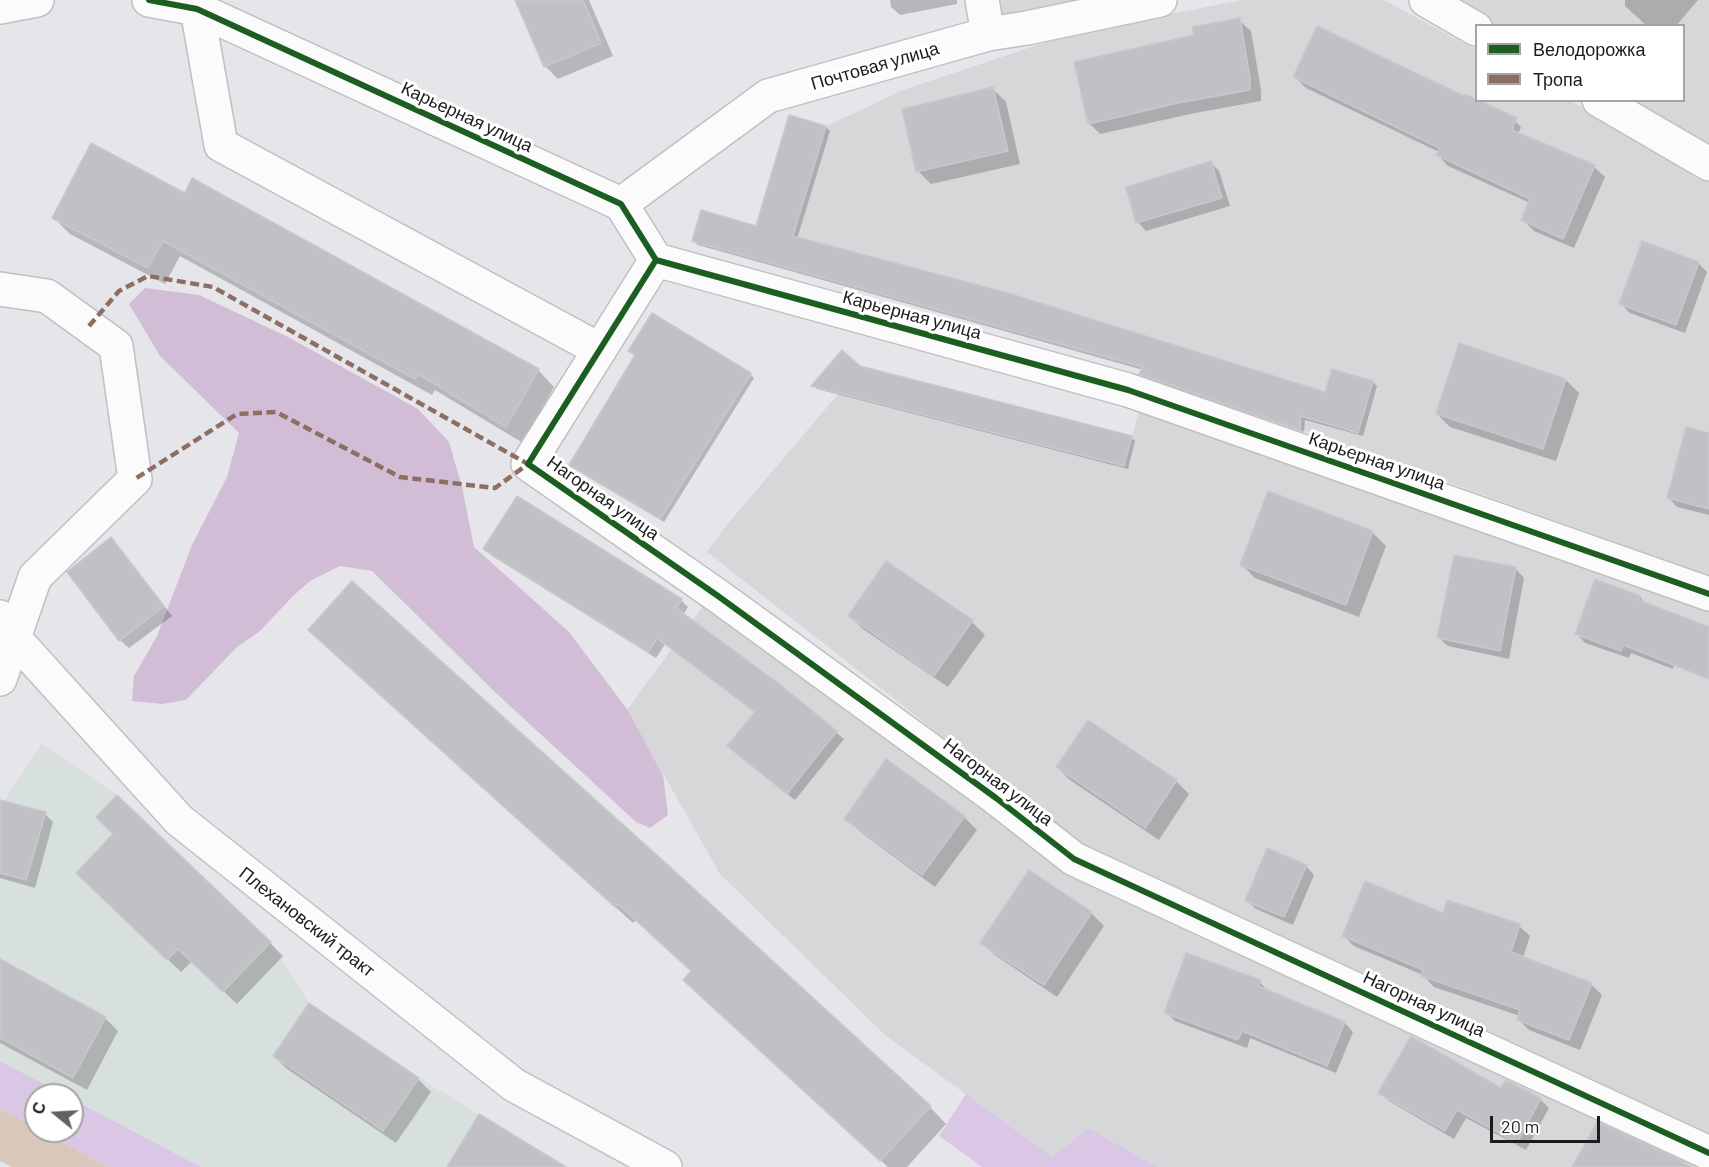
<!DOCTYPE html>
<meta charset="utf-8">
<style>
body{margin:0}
#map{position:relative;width:1709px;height:1167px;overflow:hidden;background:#e5e5ea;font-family:Barlow,sans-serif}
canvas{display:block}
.legend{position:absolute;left:1475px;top:24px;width:210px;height:78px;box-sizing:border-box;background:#fff;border:2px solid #a4a4a4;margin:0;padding:8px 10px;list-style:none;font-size:18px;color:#1c1c1c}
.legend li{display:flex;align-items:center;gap:12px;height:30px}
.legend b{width:30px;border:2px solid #a4a4a4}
.north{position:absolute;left:24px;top:1083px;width:60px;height:60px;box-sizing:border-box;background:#fff;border:2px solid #a4a4a4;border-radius:50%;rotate:288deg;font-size:16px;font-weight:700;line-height:24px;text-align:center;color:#1c1c1c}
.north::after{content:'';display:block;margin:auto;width:21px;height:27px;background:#626264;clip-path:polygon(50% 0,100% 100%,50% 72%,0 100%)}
.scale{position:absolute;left:1490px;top:1116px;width:110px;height:27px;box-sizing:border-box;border:3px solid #1c1c1c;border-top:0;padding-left:8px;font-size:18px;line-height:21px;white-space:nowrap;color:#1c1c1c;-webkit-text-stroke:4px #fff;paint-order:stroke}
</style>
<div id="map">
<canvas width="1709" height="1167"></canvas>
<ul class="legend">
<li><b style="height:8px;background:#1b5e20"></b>Велодорожка</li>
<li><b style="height:8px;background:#8d6e63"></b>Тропа</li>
</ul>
<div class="north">С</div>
<div class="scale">20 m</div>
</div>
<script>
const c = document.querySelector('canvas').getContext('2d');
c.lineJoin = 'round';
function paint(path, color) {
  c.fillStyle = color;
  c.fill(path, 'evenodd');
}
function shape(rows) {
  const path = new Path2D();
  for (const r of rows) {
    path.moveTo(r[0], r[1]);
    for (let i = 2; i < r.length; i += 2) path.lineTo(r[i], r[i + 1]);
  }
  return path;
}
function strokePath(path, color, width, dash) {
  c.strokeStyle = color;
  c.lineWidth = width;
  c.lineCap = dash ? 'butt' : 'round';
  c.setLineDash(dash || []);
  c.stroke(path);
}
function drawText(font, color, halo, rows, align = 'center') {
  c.font = font + ' Barlow,sans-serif';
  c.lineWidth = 6;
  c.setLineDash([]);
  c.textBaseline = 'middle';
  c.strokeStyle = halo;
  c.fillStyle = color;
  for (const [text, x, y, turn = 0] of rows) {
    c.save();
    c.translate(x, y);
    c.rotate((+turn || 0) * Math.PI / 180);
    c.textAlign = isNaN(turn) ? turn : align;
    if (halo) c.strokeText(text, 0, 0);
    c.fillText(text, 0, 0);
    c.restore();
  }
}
paint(shape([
 [990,0,1098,0,993,21],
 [1242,0,1384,0,1476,50,1476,100,1570,101,1709,175,1709,576,1300,429,1304,385,1008,293,793,236,827,126,903,90,1070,34],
 [1451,0,1709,0,1709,153,1621,101,1684,100,1684,26,1494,25],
 [839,393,1124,466,1139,411,1709,605,1709,1142,1086,849,707,552,725,527],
 [708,599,1067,870,1709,1167,1157,1167,1089,1128,1052,1157,885,1035,720,874,627,710]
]), '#d6d7d9');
paint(shape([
 [42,744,117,795,271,942,309,1003,419,1078,566,1167,201,1167,72,1099,72,1095,65,1095,0,1061,0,813,4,801]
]), '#d8e0de');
paint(shape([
 [0,1061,65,1095,36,1095,36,1127,0,1109],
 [966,1094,1052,1157,1089,1128,1157,1167,982,1167,939,1136],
 [72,1099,201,1167,107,1167,43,1131,72,1131]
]), '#dac6e5');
paint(shape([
 [145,288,199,295,288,337,418,409,449,442,462,487,474,547,569,632,627,709,663,775,668,815,650,828,636,822,497,694,372,571,340,566,310,581,292,597,260,631,237,647,186,700,162,704,132,701,134,676,157,636,192,545,227,477,239,433,160,356,129,304]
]), '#d2bdd7');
paint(shape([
 [0,1109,36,1127,36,1131,43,1131,107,1167,12,1167,0,1161]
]), '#dac7bb');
paint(shape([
 [517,0,589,0,613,56,558,79,545,66],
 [890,0,957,0,957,4,900,15,891,7],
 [1625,0,1698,0,1676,26,1647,26,1625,6],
 [1239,20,1251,31,1261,90,1261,101,1195,113,1100,134,1089,123,1195,36],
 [1295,77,1510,116,1521,127,1518,134,1594,167,1605,177,1574,248,1534,231,1523,220,1530,203,1448,166,1438,155,1439,152,1306,88],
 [993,89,1006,102,1020,164,931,184,918,171],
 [790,117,826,127,830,131,797,239,1326,394,1373,382,1377,386,1363,436,1305,420,1304,432,1146,378,1141,374,1143,370,698,245,693,241,757,228],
 [1211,163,1219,171,1230,206,1146,231,1138,222],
 [185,195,538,370,554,387,523,443,435,390,432,395,180,256,165,284,70,234,53,217],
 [1698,263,1707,272,1685,333,1630,313,1621,304],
 [630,351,750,374,754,378,664,522,575,468,636,356],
 [860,367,1131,437,1135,441,1128,469,817,389,813,385],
 [1566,380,1579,393,1556,461,1450,427,1437,414],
 [1709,435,1709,515,1677,507,1669,498],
 [1269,493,1373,533,1386,546,1359,617,1255,578,1242,565],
 [119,548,172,616,129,648,120,640],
 [485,548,681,600,688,607,683,615,777,684,844,739,795,800,736,753,756,713,665,644,656,658,492,556],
 [1455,557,1516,569,1524,578,1509,659,1448,646,1439,638],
 [1640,597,1647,605,1685,625,1673,669,1631,653,1629,658,1585,643,1577,634],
 [850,616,972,622,985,635,948,687,863,629],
 [310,630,930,1107,946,1124,907,1167,888,1167,702,996,693,972,636,920,633,923],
 [1088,722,1176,781,1189,794,1159,840,1070,780,1057,767],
 [45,814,53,822,35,888,0,878,0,818],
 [964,817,977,830,935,887,859,831,846,818],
 [1306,866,1314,875,1293,925,1256,909,1247,901],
 [91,886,270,943,283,956,237,1004,192,961,181,972],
 [1091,913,1104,926,1057,997,995,955,982,943],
 [1519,926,1530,936,1523,958,1591,984,1602,995,1580,1050,1529,1030,1518,1019,1520,1016,1434,987,1423,975,1354,946,1344,936],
 [0,961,105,1018,118,1031,87,1090,0,1043],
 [1260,982,1268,992,1345,1023,1353,1032,1336,1073,1250,1038,1247,1048,1175,1021,1166,1012],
 [274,1056,418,1079,431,1092,396,1143,287,1069],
 [1502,1090,1540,1099,1549,1108,1526,1150,1466,1118,1454,1139,1389,1101,1380,1093]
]), '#0003');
const building = shape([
 [515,0,583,0,601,43,544,67,515,0],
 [1240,18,1250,78,1250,90,1183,102,1088,124,1074,62,1194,35,1192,27,1240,18],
 [1317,26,1464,96,1465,94,1517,118,1512,130,1595,165,1563,239,1521,220,1530,199,1436,155,1439,148,1293,77,1317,26],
 [993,87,1008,151,916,172,902,109,993,87],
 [789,115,826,126,793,236,1008,293,1325,392,1332,369,1373,381,1358,433,1301,416,1300,429,1139,374,1143,367,692,241,701,210,756,226,789,115],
 [91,143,185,193,192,178,539,369,506,427,418,374,415,379,163,241,148,268,52,218,91,143],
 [1211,161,1222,198,1136,223,1126,187,1211,161],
 [1642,241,1699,262,1676,325,1619,304,1642,241],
 [652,313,751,373,660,519,569,465,635,355,628,351,652,313],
 [1459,343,1566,379,1543,449,1436,414,1459,343],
 [842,350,860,366,1132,436,1124,466,811,386,842,350],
 [1686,427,1709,433,1709,509,1667,498,1686,427],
 [1268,491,1373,531,1346,605,1240,565,1268,491],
 [517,496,682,599,676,608,778,683,837,731,787,794,727,746,755,712,657,638,648,652,483,549,517,496],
 [111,537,164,606,119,641,67,572,111,537],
 [1454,555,1516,567,1500,651,1437,638,1454,555],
 [886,561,973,620,934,676,848,616,886,561],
 [1595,579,1640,596,1639,600,1709,627,1709,679,1623,645,1621,651,1575,634,1595,579],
 [352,581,668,865,931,1106,880,1161,683,980,691,971,618,904,615,907,308,630,352,581],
 [1088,720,1177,780,1145,828,1056,767,1088,720],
 [886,759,965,816,922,875,844,819,886,759],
 [117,795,271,942,223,992,178,949,167,960,76,873,113,834,96,817,117,795],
 [0,800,46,812,26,880,0,873,0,800],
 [1267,848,1307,865,1284,917,1245,901,1267,848],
 [1029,870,1092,912,1044,985,980,943,1029,870],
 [1365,881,1443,913,1447,900,1520,924,1511,952,1592,983,1569,1040,1517,1020,1520,1010,1421,976,1423,970,1342,936,1365,881],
 [1186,953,1261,980,1258,986,1345,1022,1327,1066,1242,1031,1238,1040,1164,1013,1186,953],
 [0,959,106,1017,73,1078,0,1038,0,959],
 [309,1003,419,1078,383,1131,273,1056,309,1003],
 [1411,1036,1501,1088,1506,1080,1541,1098,1517,1143,1457,1110,1445,1131,1378,1093,1411,1036],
 [479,1114,566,1167,447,1167,479,1114],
 [1597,1122,1672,1156,1691,1167,1572,1167,1597,1122]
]);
paint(building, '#c1c1c5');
strokePath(building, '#c7c8cd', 1.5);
const minor = shape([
 [149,0,197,9,621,204,656,260,1128,390,1709,594],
 [982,0,988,34],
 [1426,0,1476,29],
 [0,7,37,0],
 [197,9,221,145,600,350],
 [1599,100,1709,164],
 [621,204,768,96,988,34,1027,28,1160,0],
 [656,260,528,464,718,596,996,798,1074,859,1709,1153],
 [0,289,47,296,116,346,135,479,35,577,0,679],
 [0,617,15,639,179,820,514,1085,665,1167]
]);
strokePath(minor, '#c0c0c2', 36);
strokePath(minor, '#fbfbfc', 33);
strokePath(shape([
 [89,326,119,291,148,276,213,287,528,464,495,488,400,477,276,412,237,414,135,479]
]), '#8d6e63', 4.5, [9, 4.5]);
strokePath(shape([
 [149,0,197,9,621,204,656,260,1128,390,1709,594],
 [656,260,528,464,718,596,996,798,1074,859,1709,1153]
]), '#1b5e20', 6);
drawText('18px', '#1c1c1c', '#fff', [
 ["Почтовая улица",875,66,-16],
 ["Карьерная улица",467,117,25],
 ["Карьерная улица",912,315,15],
 ["Карьерная улица",1377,461,19],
 ["Нагорная улица",603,498,35],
 ["Нагорная улица",998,782,37],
 ["Плехановский тракт",307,922,38],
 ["Нагорная улица",1424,1004,25]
]);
</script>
